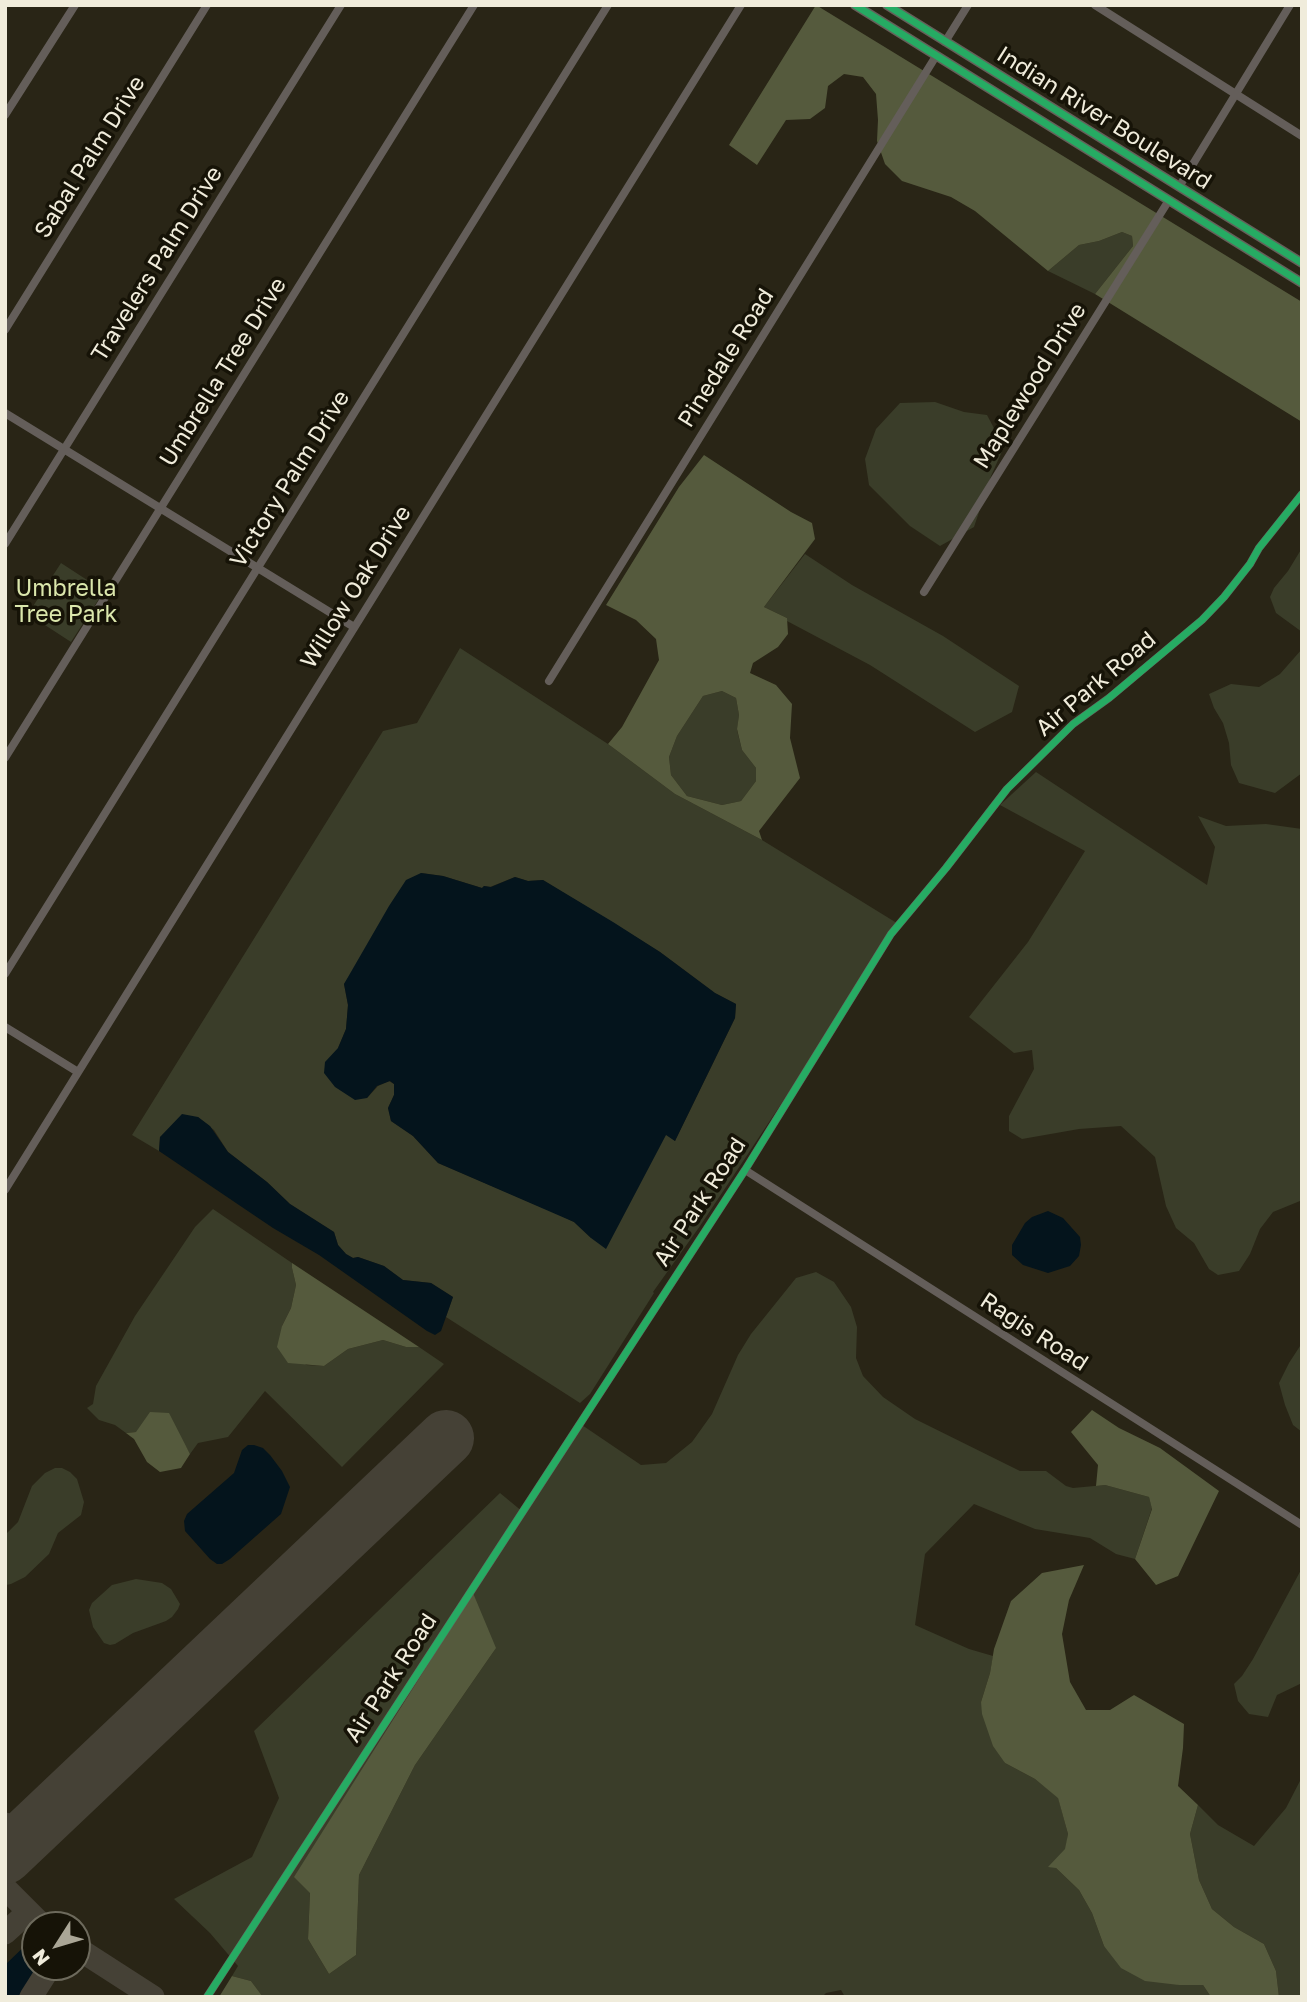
<!DOCTYPE html>
<style>
body{margin:0}
#map{position:relative;width:1307px;height:2002px;overflow:hidden;background:#292516;font-family:"Golos Text",sans-serif}
canvas{display:block}
.frame{position:absolute;inset:0;border:7px solid #f0ecdb;pointer-events:none}
.north{position:absolute;left:21px;top:1911px;width:70px;height:70px;box-sizing:border-box;background:#161307;border:2px solid #6d6a5c;border-radius:50%;rotate:233deg;font-size:19px;font-weight:700;line-height:28px;text-align:center;color:#f0ecdb}
.north::after{content:'';display:block;margin:auto;width:24px;height:32px;background:#aaa696;clip-path:polygon(50% 0,100% 100%,50% 72%,0 100%)}
</style>
<div id="map">
<canvas width="1307" height="2002"></canvas>
<div class="frame"></div>
<div class="north">N</div>
</div>
<script>
const c = document.querySelector('canvas').getContext('2d');
c.lineJoin = 'round';
function paint(path, color) {
  c.fillStyle = color;
  c.fill(path, 'evenodd');
}
function shape(rows) {
  const path = new Path2D();
  for (const r of rows) {
    path.moveTo(r[0], r[1]);
    for (let i = 2; i < r.length; i += 2) path.lineTo(r[i], r[i + 1]);
  }
  return path;
}
function strokePath(path, color, width, dash) {
  c.strokeStyle = color;
  c.lineWidth = width;
  c.lineCap = dash ? 'butt' : 'round';
  c.setLineDash(dash || []);
  c.stroke(path);
}
function drawText(font, color, halo, rows, align = 'center') {
  c.font = font + ' "Golos Text",sans-serif';
  c.lineWidth = 7;
  c.setLineDash([]);
  c.textBaseline = 'middle';
  c.strokeStyle = halo;
  c.fillStyle = color;
  for (const [text, x, y, turn = 0] of rows) {
    c.save();
    c.translate(x, y);
    c.rotate((+turn || 0) * Math.PI / 180);
    c.textAlign = isNaN(turn) ? turn : align;
    if (halo) c.strokeText(text, 0, 0);
    c.fillText(text, 0, 0);
    c.restore();
  }
}
paint(shape([
 [1122,232,1132,236,1133,246,1095,294,1048,271,1079,245,1099,241],
 [935,402,964,412,987,415,1004,447,991,476,974,527,940,546,910,526,869,485,865,459,876,429,900,403],
 [1302,548,1302,632,1276,613,1270,597,1274,588,1288,571],
 [805,554,852,585,943,636,1019,686,1012,712,975,732,870,665,787,621,787,618,764,607],
 [61,563,104,591,71,642,28,614],
 [460,648,608,744,675,794,762,840,900,925,700,1226,653,1292,654,1293,590,1394,580,1403,446,1317,453,1297,431,1283,403,1280,384,1266,358,1257,353,1258,346,1254,338,1245,334,1232,290,1204,267,1182,228,1152,214,1130,198,1117,160,1137,159,1151,132,1135,383,731,417,723],
 [421,873,443,876,482,888,484,886,490,887,515,877,528,881,543,880,660,952,715,993,736,1004,735,1018,675,1141,666,1134,591,1238,574,1222,560,1215,438,1163,413,1136,391,1121,388,1108,394,1095,394,1084,389,1081,378,1086,367,1098,338,1048,346,1029,348,1005,344,984],
 [1302,649,1302,773,1275,793,1239,783,1231,765,1229,743,1223,723,1214,708,1209,694,1231,684,1259,687,1280,674],
 [722,691,736,698,739,715,737,730,742,750,756,768,756,781,741,801,722,805,687,796,671,775,669,757,677,736,703,696],
 [1036,772,1207,885,1215,847,1198,816,1226,826,1266,824,1302,829,1302,1203,1300,1201,1273,1212,1260,1229,1250,1254,1239,1271,1218,1275,1209,1269,1194,1243,1176,1228,1166,1206,1155,1157,1121,1126,1079,1129,1022,1139,1009,1131,1009,1116,1034,1069,1032,1050,1014,1053,969,1017,1028,942,1085,851,1000,805],
 [213,1209,292,1263,292,1268,296,1285,291,1308,282,1326,306,1365,324,1366,348,1349,383,1340,406,1347,419,1347,444,1364,342,1467,265,1391,228,1437,198,1443,190,1454,186,1447,136,1432,126,1433,115,1425,99,1420,87,1408,93,1404,96,1386,135,1316,195,1227],
 [816,1272,834,1282,851,1307,857,1327,856,1358,863,1376,883,1397,915,1419,1020,1471,1046,1471,1066,1486,1073,1488,1105,1485,1149,1497,1152,1508,1135,1559,1116,1554,1090,1538,1035,1529,974,1504,925,1554,915,1625,969,1649,993,1656,990,1673,981,1702,1005,1763,1035,1779,1058,1797,1068,1834,1066,1849,1056,1868,1079,1890,1092,1913,1104,1946,1179,1985,1203,1985,1211,1997,845,1997,841,1990,826,1993,822,1997,263,1997,251,1981,232,1976,238,1966,210,1933,174,1899,252,1857,279,1798,254,1731,500,1493,523,1512,579,1423,641,1465,666,1463,692,1442,712,1414,738,1355,751,1334,796,1278],
 [496,1648,415,1765,359,1875,356,1955,329,1974,308,1939,310,1893],
 [1302,1343,1302,1432,1293,1425,1285,1405,1279,1383,1289,1363],
 [55,1468,62,1468,70,1472,77,1479,84,1502,81,1515,58,1533,49,1554,25,1577,11,1584,6,1585,5,1535,18,1522,32,1486,45,1473],
 [1302,1568,1302,1683,1277,1695,1268,1717,1249,1714,1238,1701,1234,1684,1242,1676,1253,1659],
 [136,1579,162,1583,171,1589,180,1604,178,1609,172,1617,166,1621,133,1633,115,1644,110,1645,104,1643,93,1627,89,1610,92,1603,112,1585],
 [1302,1777,1302,1997,1279,1997,1276,1971,1264,1944,1234,1927,1212,1909,1199,1880,1190,1834,1198,1805,1218,1825,1254,1846,1286,1808]
]), '#3a3d29');
paint(shape([
 [816,5,1302,302,1302,422,1095,294,1133,246,1132,236,1122,232,1099,241,1079,245,1048,271,975,211,951,197,902,181,885,164,877,141,878,120,876,94,863,77,844,74,828,86,825,108,810,119,786,120,757,165,729,145],
 [704,455,791,512,812,523,815,539,764,607,787,618,788,634,778,647,753,663,750,673,776,685,792,704,790,738,800,778,759,831,762,840,675,794,608,744,622,727,659,660,656,639,636,620,606,605,679,487],
 [722,691,736,698,739,715,737,729,742,750,756,768,756,781,741,801,722,805,687,796,671,775,669,757,677,736,703,696],
 [292,1263,419,1347,406,1347,383,1340,348,1349,324,1366,288,1363,277,1347,282,1326,291,1308,296,1285,292,1268],
 [1092,1410,1119,1428,1160,1448,1219,1491,1178,1576,1156,1585,1135,1559,1152,1509,1149,1497,1105,1485,1096,1486,1098,1465,1071,1432],
 [150,1412,169,1413,190,1454,181,1468,160,1472,147,1462,134,1439,126,1433,136,1432],
 [1084,1565,1069,1600,1062,1634,1070,1682,1086,1710,1110,1710,1134,1695,1184,1724,1183,1748,1178,1786,1198,1805,1190,1834,1199,1880,1212,1909,1234,1927,1264,1944,1276,1971,1279,1997,1211,1997,1203,1985,1179,1985,1145,1981,1121,1968,1104,1946,1092,1913,1079,1890,1056,1868,1048,1867,1065,1849,1068,1834,1058,1798,1035,1779,1005,1763,993,1746,982,1714,981,1702,990,1673,994,1649,1011,1601,1042,1573],
 [473,1593,496,1648,415,1765,359,1875,356,1955,329,1974,308,1939,310,1893,294,1877],
 [232,1976,251,1981,263,1997,219,1997]
]), '#555a3d');
paint(shape([
 [421,873,443,876,482,888,484,886,491,887,515,877,528,881,543,880,613,922,660,952,715,993,736,1004,735,1018,675,1141,666,1135,606,1249,591,1238,574,1222,438,1163,413,1136,391,1121,388,1108,394,1095,394,1084,390,1081,377,1086,367,1098,355,1100,335,1087,324,1073,325,1062,338,1048,346,1029,348,1005,344,984,389,906,406,880],
 [182,1114,198,1117,210,1126,228,1152,267,1182,290,1204,334,1232,338,1245,346,1254,353,1258,358,1257,384,1266,403,1280,431,1283,453,1297,441,1331,435,1335,427,1331,319,1255,273,1228,159,1151,160,1137],
 [1048,1211,1063,1218,1080,1237,1081,1245,1079,1256,1070,1266,1048,1273,1023,1265,1012,1255,1012,1245,1025,1223,1032,1217],
 [248,1445,254,1445,263,1448,270,1455,282,1471,290,1487,281,1514,230,1559,222,1564,217,1564,210,1559,185,1531,184,1521,187,1514,234,1473,242,1450],
 [31,1940,35,1944,35,1967,37,1967,18,1997,5,1997,5,1965]
]), '#04141c');
strokePath(shape([
 [5,1824,20,1842],
 [5,1888,42,1925],
 [5,1933,28,1912],
 [77,1948,153,1997],
 [31,1997,50,1967]
]), '#454136', 23);
strokePath(shape([
 [5,1856,446,1438]
]), '#454136', 56);
strokePath(shape([
 [1095,5,1302,136],
 [945,42,968,5],
 [5,115,75,5],
 [1179,187,1290,5],
 [5,330,207,5],
 [5,413,354,627],
 [5,544,341,5],
 [924,592,1169,200],
 [549,681,936,56],
 [5,758,474,5],
 [5,974,608,5],
 [5,1027,78,1072],
 [745,1170,1302,1525],
 [5,1190,741,5],
 [207,1997,745,1170,891,934,946,868,1007,789,1073,724,1109,698,1202,620,1224,597,1250,564,1259,548,1302,494]
]), '#645e5a', 8);
strokePath(shape([
 [855,5,1302,283],
 [887,5,1302,263]
]), '#65605a', 10);
strokePath(shape([
 [855,5,1302,283],
 [887,5,1302,263],
 [207,1997,745,1170,891,934,946,868,1007,789,1073,724,1109,698,1202,620,1224,597,1250,564,1259,548,1302,494]
]), '#26ab63', 7);
drawText('23px', '#f0ecdb', '#161307', [
 ["Indian River Boulevard",1104,118,32],
 ["Sabal Palm Drive",90,157,-58],
 ["Travelers Palm Drive",157,264,-58],
 ["Pinedale Road",726,358,-58],
 ["Umbrella Tree Drive",223,372,-58],
 ["Maplewood Drive",1030,386,-58],
 ["Victory Palm Drive",290,479,-58],
 ["Willow Oak Drive",356,587,-58],
 ["Air Park Road",1096,684,-40],
 ["Air Park Road",700,1202,-57],
 ["Ragis Road",1034,1332,33],
 ["Air Park Road",391,1678,-57]
]);
drawText('23px', '#dbe7ac', '#161307', [
 ["Umbrella",66,589],
 ["Tree Park",66,615]
]);
</script>
